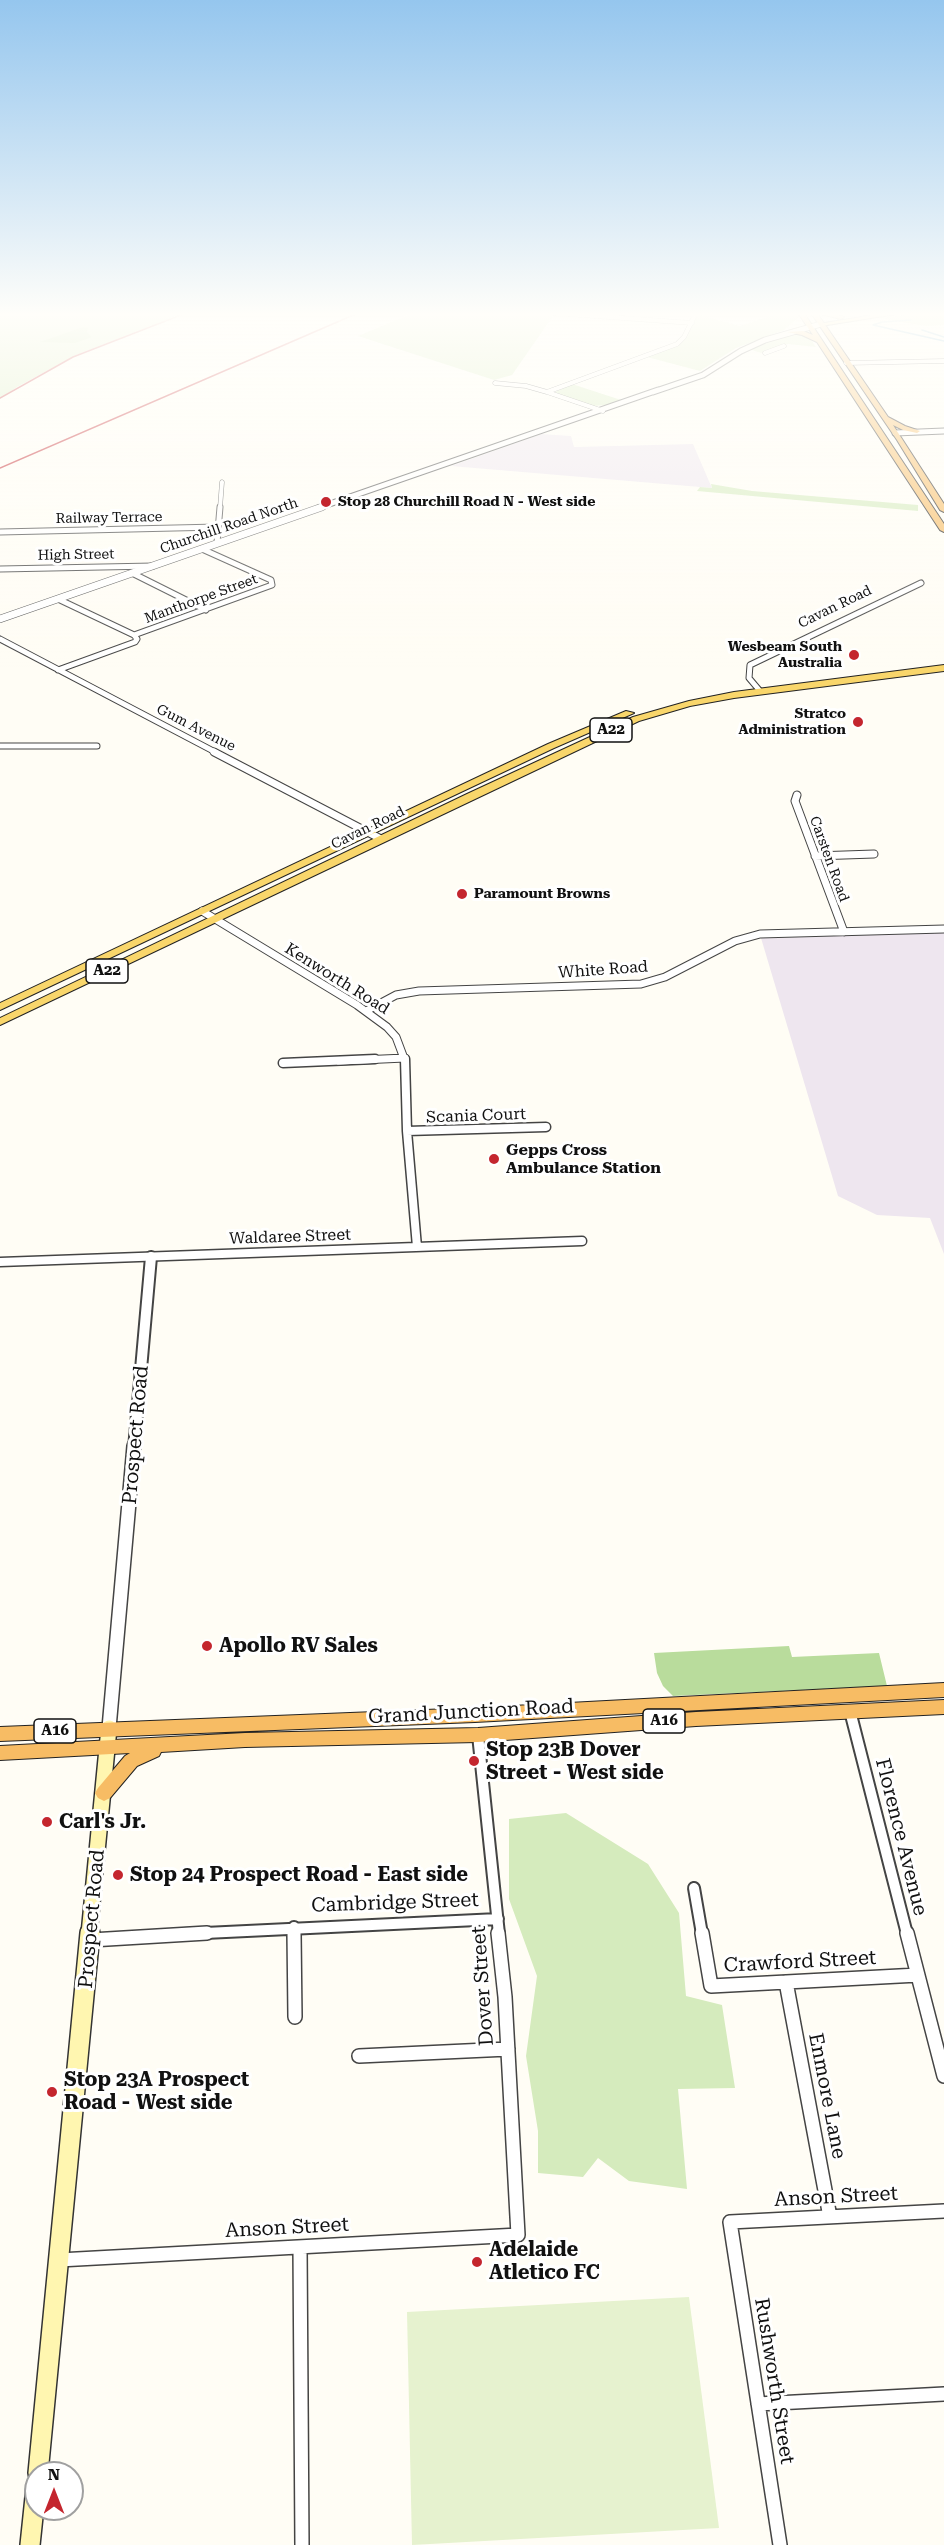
<!DOCTYPE html>
<style>
body{margin:0}
#map{position:relative;width:944px;height:2545px;overflow:hidden;background:#fffdf5;font-family:"Roboto Serif",serif}
canvas{display:block}
.north{position:absolute;left:24px;top:2461px;width:60px;height:60px;box-sizing:border-box;background:#fff;border:2px solid #a0a0a0;border-radius:50%;rotate:0deg;font-size:16px;font-weight:700;line-height:24px;text-align:center;color:#111}
.north::after{content:'';display:block;margin:auto;width:21px;height:27px;background:#c4262e;clip-path:polygon(50% 0,100% 100%,50% 72%,0 100%)}
</style>
<div id="map">
<canvas width="944" height="2545"></canvas>
<div class="north">N</div>
</div>
<script>
const c = document.querySelector('canvas').getContext('2d');
c.lineJoin = 'round';
function paint(path, color) {
  c.fillStyle = color;
  c.fill(path, 'evenodd');
}
function shape(rows) {
  const path = new Path2D();
  for (const r of rows) {
    path.moveTo(r[0], r[1]);
    for (let i = 2; i < r.length; i += 2) path.lineTo(r[i], r[i + 1]);
  }
  return path;
}
function strokePath(path, color, width, dash) {
  c.strokeStyle = color;
  c.lineWidth = width;
  c.lineCap = dash ? 'butt' : 'round';
  c.setLineDash(dash || []);
  c.stroke(path);
}
function drawText(font, color, halo, rows, align = 'center') {
  c.font = font + ' "Roboto Serif",serif';
  c.lineWidth = 6;
  c.setLineDash([]);
  c.textBaseline = 'middle';
  c.strokeStyle = halo;
  c.fillStyle = color;
  for (const [text, x, y, turn = 0] of rows) {
    c.save();
    c.translate(x, y);
    c.rotate((+turn || 0) * Math.PI / 180);
    c.textAlign = isNaN(turn) ? turn : align;
    if (halo) c.strokeText(text, 0, 0);
    c.fillText(text, 0, 0);
    c.restore();
  }
}
paint(shape([
 [542,434,571,436,574,447,693,444,712,488,451,466],
 [944,933,944,1254,930,1218,877,1215,838,1196,761,938]
]), '#eee6ef');
paint(shape([
 [0,313,183,313,76,355,17,387,0,399],
 [413,313,555,313,512,375,494,380,358,336],
 [780,313,796,313,798,318,784,330,736,348,700,371,647,357,677,344,684,336,696,314,740,326],
 [925,313,944,313,944,325,926,326,880,318],
 [795,334,810,338,816,347,788,344,761,353,752,350,751,348,757,345],
 [572,384,621,400,606,405,593,406,553,393],
 [711,484,752,491,918,505,918,511,697,491,700,487,712,488],
 [566,1813,648,1864,679,1913,686,1996,722,2005,735,2088,678,2089,687,2189,629,2181,598,2158,583,2177,538,2173,538,2131,526,2056,537,1976,509,1899,509,1819]
]), '#d5ebbd');
paint(shape([
 [83,327,88,328,87,332,92,337,75,343,40,342],
 [789,1646,792,1657,879,1653,887,1686,673,1696,663,1686,657,1673,654,1653]
]), '#b9dc9c');
paint(shape([
 [689,2297,719,2528,412,2545,407,2312]
]), '#e6f2cf');
strokePath(shape([
 [911,320,882,322,873,325,944,341],
 [922,330,944,337]
]), '#3f96cf', 1.5);
const minorFar5 = shape([
 [553,313,692,323],
 [765,353,784,346],
 [846,363,944,361],
 [495,383,526,386,547,392],
 [603,411,547,392,677,344,684,337,696,313],
 [220,508,222,482]
]);
const minorFar4 = shape([
 [0,532,218,527],
 [217,543,220,507],
 [0,569,153,566],
 [132,573,206,610],
 [58,599,134,635,137,639,135,642,58,670],
 [134,635,272,585,271,580,202,549],
 [0,639,217,753],
 [760,691,749,678,750,665,921,583],
 [0,746,97,746]
]);
const minorFar3 = shape([
 [214,752,381,839],
 [797,795,795,801,844,932],
 [815,856,874,854],
 [202,911,357,1005,387,1027,396,1037,405,1061],
 [366,1011,396,995,419,991,641,984,665,977,735,941,760,934,944,929],
 [339,1061,405,1058]
]);
const minorFar2 = shape([
 [405,1059,407,1131,417,1247],
 [283,1063,375,1059],
 [407,1131,546,1127],
 [0,1262,582,1241]
]);
const minorFar1 = shape([
 [850,1711,907,1934],
 [478,1735,499,1934],
 [694,1888,702,1934],
 [294,1927,294,1934],
 [184,1934,498,1919]
]);
const minor = shape([
 [294,1933,295,2017],
 [702,1933,711,1986,918,1975],
 [907,1933,944,2076],
 [91,1940,207,1933],
 [786,1982,830,2217],
 [359,2056,508,2049],
 [300,2247,302,2545],
 [59,2260,518,2235,505,1997,498,1933],
 [758,2404,944,2394],
 [780,2545,730,2222,944,2211]
]);
const tertiaryFar3 = shape([
 [653,392,703,375,741,351,765,340,821,324],
 [895,433,944,431],
 [318,508,658,390]
]);
const tertiaryFar2 = shape([
 [0,619,322,507]
]);
const tertiaryFar1 = shape([
 [134,1448,151,1257]
]);
const tertiary = shape([
 [109,1728,134,1446]
]);
const secondaryFar1 = shape([
 [89,1934,109,1728]
]);
const secondary = shape([
 [38,2473,90,1933],
 [30,2545,36,2488]
]);
const primary = shape([
 [886,313,902,313,821,326,818,324,886,313],
 [944,665,944,671,734,698,690,706,639,721,0,1025,0,1018,467,794,633,717,689,701,734,692,944,665],
 [626,711,634,713,554,748,0,1010,0,1003,548,744,626,711]
]);
const trunk = shape([
 [798,313,804,313,944,524,944,532,940,530,817,342,802,335,787,332,803,331,813,335,798,313],
 [811,313,817,313,888,417,905,426,920,431,917,433,903,430,893,425,944,504,944,512,940,510,897,440,811,313],
 [817,313,830,313,844,317,841,319,817,313],
 [944,1683,944,1697,475,1722,0,1741,0,1727,475,1708,944,1683],
 [944,1700,944,1714,696,1726,478,1742,245,1747,161,1752,159,1756,137,1766,110,1798,104,1801,98,1798,95,1793,98,1788,125,1756,130,1753,0,1760,0,1746,245,1733,478,1728,696,1712,944,1700]
]);
strokePath(minorFar5, '#444', 5);
strokePath(minorFar4, '#444', 7);
strokePath(minorFar3, '#444', 9);
strokePath(minorFar2, '#444', 11);
strokePath(minorFar1, '#444', 14);
strokePath(minor, '#444', 16);
strokePath(tertiaryFar3, '#444', 7);
strokePath(tertiaryFar2, '#444', 8);
strokePath(tertiaryFar1, '#444', 14);
strokePath(tertiary, '#444', 16);
strokePath(secondaryFar1, '#333', 18);
strokePath(secondary, '#333', 22);
strokePath(primary, '#222', 2);
strokePath(trunk, '#222', 2);
strokePath(minorFar5, '#fff', 4);
strokePath(minorFar4, '#fff', 5);
strokePath(minorFar3, '#fff', 7);
strokePath(minorFar2, '#fff', 8);
strokePath(minorFar1, '#fff', 10);
strokePath(minor, '#fff', 13);
strokePath(tertiaryFar3, '#fff', 5);
strokePath(tertiaryFar2, '#fff', 7);
strokePath(tertiaryFar1, '#fff', 10);
strokePath(tertiary, '#fff', 13);
strokePath(secondaryFar1, '#fff6b0', 15);
strokePath(secondary, '#fff6b0', 19);
paint(primary, '#f9d66b');
paint(trunk, '#f7bc64');
strokePath(shape([
 [0,398,73,357,186,313],
 [0,468,358,313]
]), '#c4262e', 1.5);
const sky = c.createLinearGradient(0, 0, 0, 669);
sky.addColorStop(0, '#95c6ee');
sky.addColorStop(0.47, '#fffefa');
sky.addColorStop(1, '#fffefa00');
c.fillStyle = sky;
c.fillRect(0, 0, 944, 669);
for (const [x, y, r, color] of [
 [326,502,6,"#c4262e"],
 [854,655,6,"#c4262e"],
 [858,722,6,"#c4262e"],
 [462,894,6,"#c4262e"],
 [494,1159,6,"#c4262e"],
 [207,1646,6,"#c4262e"],
 [474,1761,6,"#c4262e"],
 [47,1822,6,"#c4262e"],
 [118,1875,6,"#c4262e"],
 [52,2092,6,"#c4262e"],
 [477,2262,6,"#c4262e"]
]) {
  const dot = new Path2D();
  dot.arc(x, y, r, 0, 2 * Math.PI);
  c.fillStyle = color;
  c.fill(dot);
  strokePath(dot, '#fff', 2);
}
drawText('bold 14px', '#111', '#fff', [
 ["Stop 28 Churchill Road N - West side",338,502],
 ["Wesbeam South",842,647,"right"],
 ["Australia",842,663,"right"],
 ["Stratco",846,714,"right"],
 ["Administration",846,730,"right"],
 ["Paramount Browns",474,894]
], 'left');
drawText('14px', '#111', '#fff', [
 ["Railway Terrace",109,518,-1],
 ["Churchill Road North",229,526,-19],
 ["High Street",76,555,-1],
 ["Manthorpe Street",201,599,-20],
 ["Cavan Road",835,607,-26],
 ["Gum Avenue",196,728,27],
 ["Cavan Road",368,828,-26],
 ["Carsten Road",829,859,70]
]);
for (const [x, y, w] of [
 [611,730,42],
 [107,971,42],
 [664,1721,42],
 [55,1731,42]
]) {
  const box = new Path2D();
  box.roundRect(x - w / 2, y - 12, w, 24, 4.5);
  c.fillStyle = '#fff';
  c.fill(box);
  strokePath(box, '#111', 1.5);
}
drawText('bold 15px', '#111', null, [
 ["A22",611,730],
 ["A22",107,971],
 ["A16",664,1721],
 ["A16",55,1731]
]);
drawText('16px', '#111', '#fff', [
 ["White Road",603,970,-4],
 ["Kenworth Road",337,979,32],
 ["Scania Court",476,1116,-2],
 ["Waldaree Street",290,1237,-2]
]);
drawText('bold 16px', '#111', '#fff', [
 ["Gepps Cross",506,1150],
 ["Ambulance Station",506,1168]
], 'left');
drawText('20px', '#111', '#fff', [
 ["Prospect Road",136,1435,-85],
 ["Grand Junction Road",471,1712,-3],
 ["Florence Avenue",901,1837,76],
 ["Cambridge Street",395,1903,-2],
 ["Prospect Road",92,1919,-85],
 ["Crawford Street",800,1962,-3],
 ["Dover Street",483,1986,-94],
 ["Enmore Lane",827,2096,79],
 ["Anson Street",836,2197,-3],
 ["Anson Street",287,2228,-3],
 ["Rushworth Street",774,2381,81]
]);
drawText('bold 20px', '#111', '#fff', [
 ["Apollo RV Sales",219,1646],
 ["Stop 23B Dover",486,1750],
 ["Street - West side",486,1773],
 ["Carl's Jr.",59,1822],
 ["Stop 24 Prospect Road - East side",130,1875],
 ["Stop 23A Prospect",64,2080],
 ["Road - West side",64,2103],
 ["Adelaide",489,2250],
 ["Atletico FC",489,2273]
], 'left');
</script>
